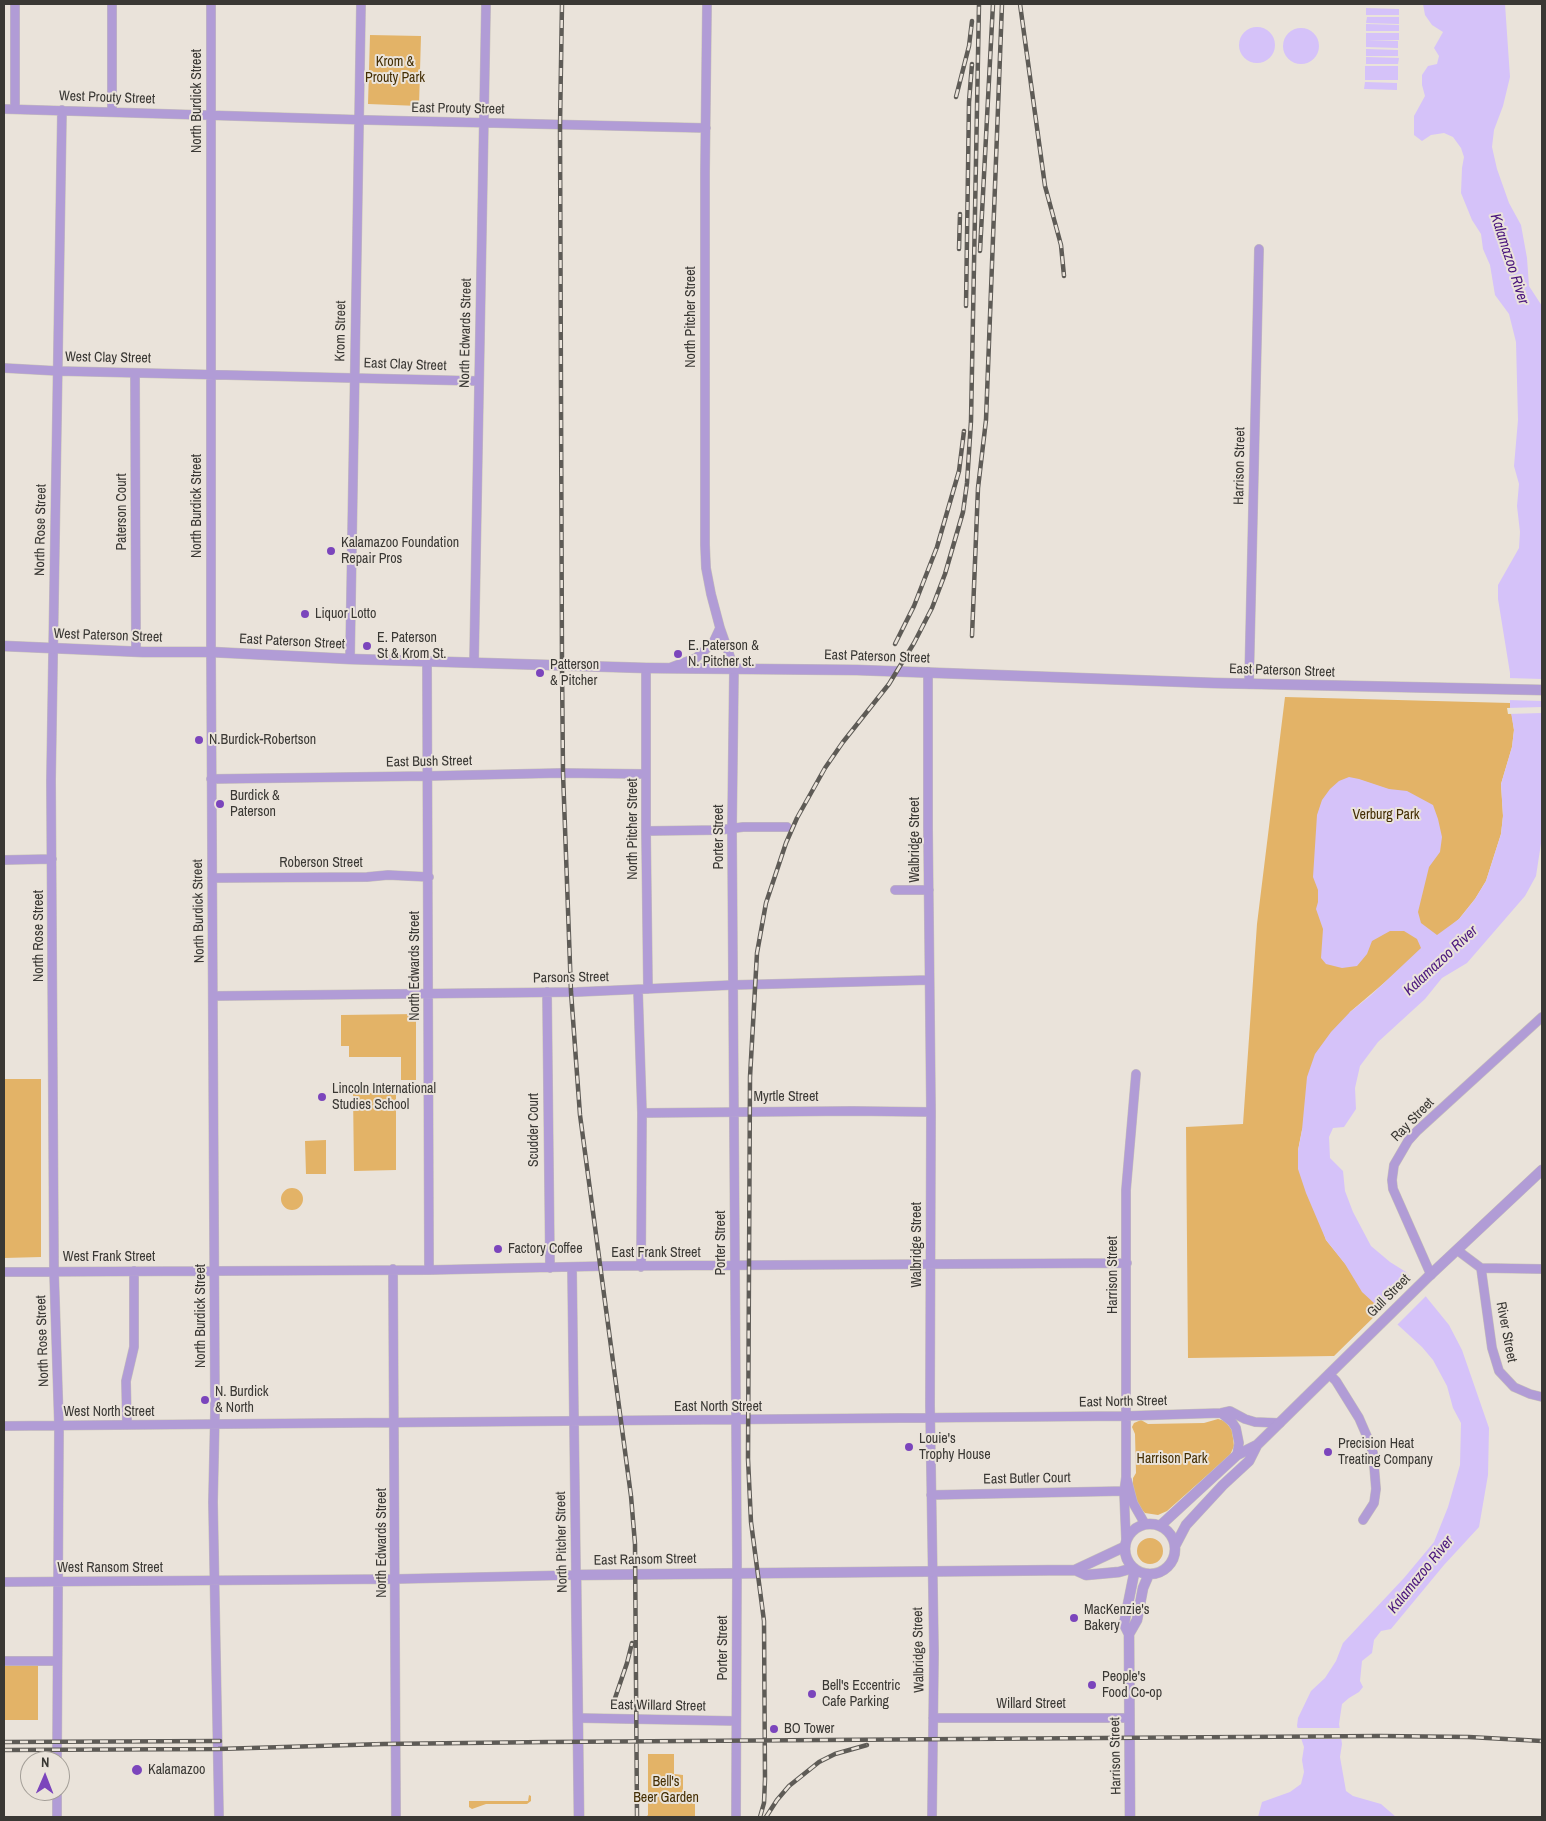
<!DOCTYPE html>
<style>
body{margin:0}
#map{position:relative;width:1546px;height:1821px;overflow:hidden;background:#eae3da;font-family:"Archivo Narrow",sans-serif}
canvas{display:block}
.frame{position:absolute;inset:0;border:5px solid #3a3834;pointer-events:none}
.north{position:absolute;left:20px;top:1751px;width:50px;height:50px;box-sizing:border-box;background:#eae3da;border:1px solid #a49f98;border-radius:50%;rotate:1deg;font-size:14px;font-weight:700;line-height:20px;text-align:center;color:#3a3834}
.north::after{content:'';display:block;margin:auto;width:18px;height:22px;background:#7b45bc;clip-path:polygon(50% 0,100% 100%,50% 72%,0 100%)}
</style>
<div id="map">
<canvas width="1546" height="1821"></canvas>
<div class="frame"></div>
<div class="north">N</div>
</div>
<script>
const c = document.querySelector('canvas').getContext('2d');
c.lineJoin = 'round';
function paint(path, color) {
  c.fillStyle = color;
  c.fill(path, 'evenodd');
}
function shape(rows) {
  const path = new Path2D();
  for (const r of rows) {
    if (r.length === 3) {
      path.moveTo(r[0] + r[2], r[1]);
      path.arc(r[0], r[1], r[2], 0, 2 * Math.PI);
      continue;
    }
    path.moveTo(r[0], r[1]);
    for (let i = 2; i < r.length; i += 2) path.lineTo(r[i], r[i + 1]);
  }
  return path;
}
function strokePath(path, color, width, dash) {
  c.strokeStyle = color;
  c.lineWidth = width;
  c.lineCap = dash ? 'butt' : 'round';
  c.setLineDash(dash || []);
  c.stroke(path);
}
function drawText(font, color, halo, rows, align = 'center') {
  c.font = font + ' "Archivo Narrow",sans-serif';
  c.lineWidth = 4;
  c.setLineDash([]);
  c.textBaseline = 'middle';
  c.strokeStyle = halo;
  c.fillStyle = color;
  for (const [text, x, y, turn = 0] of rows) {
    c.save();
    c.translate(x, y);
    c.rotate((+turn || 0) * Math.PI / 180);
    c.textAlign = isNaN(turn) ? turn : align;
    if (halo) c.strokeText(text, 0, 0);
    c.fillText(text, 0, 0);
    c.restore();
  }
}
paint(shape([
 [370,35,421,36,419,106,368,104],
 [1285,697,1510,703,1514,730,1512,747,1501,784,1503,816,1501,834,1486,881,1475,899,1459,919,1350,1012,1302,1130,1298,1150,1326,1240,1382,1309,1334,1356,1188,1358,1186,1127,1243,1124,1257,924],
 [416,1014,416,1080,401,1080,401,1057,349,1057,349,1046,341,1046,341,1015],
 [4,1079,41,1079,41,1257,4,1258],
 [353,1093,396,1093,396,1170,354,1171],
 [326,1140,326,1174,306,1174,305,1141],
 [292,1199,11],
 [1218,1419,1225,1421,1232,1430,1234,1446,1230,1455,1167,1511,1158,1515,1145,1513,1141,1509,1135,1498,1133,1487,1133,1478,1136,1473,1135,1434,1132,1427,1134,1423,1141,1420,1148,1424,1204,1423],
 [1150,1551,13],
 [4,1661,38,1661,38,1720,4,1720],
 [648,1754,674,1754,674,1774,683,1775,683,1798,695,1798,695,1817,646,1817,648,1815],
 [529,1795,531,1796,531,1801,527,1804,486,1804,472,1809,469,1807,469,1801,528,1801]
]), '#e3b367');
paint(shape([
 [1423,4,1505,4,1510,77,1503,106,1494,130,1492,147,1497,169,1509,203,1521,225,1527,258,1529,286,1542,306,1542,837,1536,876,1525,896,1467,963,1442,978,1425,999,1378,1042,1360,1066,1355,1088,1356,1109,1344,1127,1333,1128,1329,1137,1330,1158,1343,1171,1345,1191,1353,1212,1371,1246,1390,1262,1406,1272,1449,1325,1462,1350,1489,1428,1488,1475,1479,1527,1444,1565,1391,1629,1381,1631,1374,1640,1372,1653,1362,1661,1360,1681,1363,1687,1359,1692,1349,1698,1342,1704,1339,1724,1342,1744,1340,1757,1346,1791,1353,1796,1381,1804,1396,1817,1258,1817,1262,1802,1290,1792,1301,1784,1304,1772,1302,1760,1304,1747,1297,1726,1298,1718,1311,1691,1325,1678,1336,1661,1343,1643,1404,1578,1434,1542,1448,1507,1460,1465,1461,1423,1453,1408,1447,1386,1433,1360,1422,1347,1362,1292,1345,1264,1326,1240,1306,1193,1298,1169,1298,1151,1302,1130,1307,1077,1315,1054,1331,1032,1350,1012,1370,996,1421,948,1417,939,1404,931,1390,931,1372,941,1367,954,1357,966,1342,968,1326,964,1321,958,1323,929,1316,909,1318,902,1318,890,1313,877,1317,815,1322,800,1330,789,1339,781,1349,777,1359,779,1389,789,1407,791,1433,805,1438,819,1442,837,1440,852,1429,867,1418,912,1421,923,1437,935,1459,919,1475,899,1486,881,1501,834,1503,816,1501,784,1512,747,1514,730,1510,707,1510,673,1498,599,1498,585,1519,548,1520,532,1517,506,1519,484,1514,466,1518,420,1516,342,1509,314,1495,295,1490,265,1483,249,1481,234,1472,220,1461,193,1462,168,1464,157,1461,148,1453,137,1444,133,1431,135,1422,141,1414,135,1414,116,1425,96,1422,85,1422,75,1428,66,1437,64,1439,56,1434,48,1443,32,1432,25,1425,15],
 [1366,8,1399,9,1399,15,1366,15],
 [1367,17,1399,17,1399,24,1366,23],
 [1366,24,1399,25,1399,31,1366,31],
 [1257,45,18],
 [1301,46,18],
 [1366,33,1399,33,1399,40,1366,40],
 [1366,40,1398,41,1398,48,1366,47],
 [1366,49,1398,50,1398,56,1366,56],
 [1366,57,1399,58,1398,64,1366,64],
 [1365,66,1398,66,1398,80,1365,80],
 [1365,82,1397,83,1397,90,1364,89]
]), '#d5c2f9');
paint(shape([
 [1508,678,1542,679,1542,701,1507,700],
 [1542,707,1542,713,1508,714,1507,708],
 [1412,1275,1428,1294,1396,1326,1378,1308],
 [1295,1728,1342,1728,1344,1739,1299,1739]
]), '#eae3da');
const minor = shape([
 [112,4,112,111],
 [211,4,211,652,215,1411,213,1502,219,1817],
 [707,4,705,172,705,545,706,568,711,594,720,628,734,668,732,829,737,1561,736,1817],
 [4,109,367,120,706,128],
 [15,109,15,4],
 [4,368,58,371,478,381],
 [135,373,136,651],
 [350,659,361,4],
 [427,661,429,1270],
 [474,663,486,4],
 [672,667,696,658,713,643,720,628],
 [646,668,646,831,648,989],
 [928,672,928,828,931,1112,930,1405,934,1652,932,1817],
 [1249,684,1259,249],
 [211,779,428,776,561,773,646,774],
 [646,831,720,830,743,827,787,827],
 [4,860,52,859],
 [212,878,367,877,388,875,429,877],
 [895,890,929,890],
 [638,990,642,1113,641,1267],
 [547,992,550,1268],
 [213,996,577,992,733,985,929,980],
 [642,1113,852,1111,931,1112],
 [1457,1250,1481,1268,1542,1269],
 [1481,1268,1492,1348,1499,1371,1514,1387,1530,1394,1542,1397],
 [393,1269,396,1817],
 [4,1272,429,1270,607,1266,1127,1263],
 [1431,1275,1393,1189,1392,1180,1394,1165,1408,1141,1417,1131,1542,1017],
 [1329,1374,1336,1381,1359,1418,1369,1441,1373,1453,1376,1489,1374,1503,1363,1520],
 [1221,1413,1232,1422,1236,1428,1239,1443,1237,1455],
 [127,1425,126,1381,134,1347,134,1271],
 [4,1426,1125,1416,1221,1413,1230,1411,1245,1419,1255,1422,1280,1423],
 [1127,1480,1133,1503,1145,1524],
 [931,1495,1125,1491],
 [1126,1539,1124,1492,1126,1477,1126,1190,1136,1074],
 [4,1582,396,1579,576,1575,572,1267],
 [4,1661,57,1661],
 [578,1718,736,1721],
 [933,1718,1129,1718],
 [57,1761,59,1426,54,1271,51,780,62,110],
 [57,1791,57,1817]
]);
const tertiary = shape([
 [4,646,143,652,211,652,350,659,646,668,857,670,1214,683,1542,690],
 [1150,1549,25],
 [1161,1525,1237,1455,1257,1445],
 [1175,1546,1186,1525,1223,1485,1249,1461,1257,1445,1428,1277,1542,1170],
 [1075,1570,1124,1547],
 [1129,1634,1137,1620,1143,1588,1149,1574],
 [579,1817,576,1575,1075,1570,1086,1575,1119,1572,1133,1568],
 [1130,1817,1129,1634,1124,1624,1135,1569]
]);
strokePath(minor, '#c7c1b9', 10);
strokePath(tertiary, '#c7c1b9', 11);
strokePath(minor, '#b19cd6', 9);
strokePath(tertiary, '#b19cd6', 10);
const rail = shape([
 [562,4,560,125,562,665,563,773,571,992,580,1115,631,1496,635,1544,637,1817],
 [1020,4,1045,186,1061,245,1064,276],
 [956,97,969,46,972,21],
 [959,249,960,214],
 [980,251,993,4],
 [966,306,969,102,972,64],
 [972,636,978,488,986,420,1002,4],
 [895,644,914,606,937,547,959,471,964,431],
 [612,1707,627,1663,632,1643],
 [4,1742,220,1741],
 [4,1750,218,1749,384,1744,547,1742,1380,1736,1469,1737,1542,1741],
 [760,1817,764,1803,765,1779,764,1621,751,1522,748,1459,750,1077,757,953,766,903,786,843,797,818,825,768,843,742,889,684,914,643,932,608,945,574,963,512,967,483,971,421,979,4],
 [766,1817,777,1800,789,1786,819,1762,835,1754,867,1745]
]);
strokePath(rail, '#5e5b56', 4.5);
strokePath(rail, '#eae3da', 2.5, [8]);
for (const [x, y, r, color] of [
 [331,551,5,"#7b45bc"],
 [305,614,5,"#7b45bc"],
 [367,646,5,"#7b45bc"],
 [678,654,5,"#7b45bc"],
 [540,673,5,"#7b45bc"],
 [199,740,5,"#7b45bc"],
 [220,804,5,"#7b45bc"],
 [322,1097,5,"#7b45bc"],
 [498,1249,5,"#7b45bc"],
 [205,1400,5,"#7b45bc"],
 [909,1447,5,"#7b45bc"],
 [1328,1452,5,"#7b45bc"],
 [1074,1618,5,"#7b45bc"],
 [1092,1685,5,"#7b45bc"],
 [812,1694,5,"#7b45bc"],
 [774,1729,5,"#7b45bc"],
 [137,1770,6,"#7b45bc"]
]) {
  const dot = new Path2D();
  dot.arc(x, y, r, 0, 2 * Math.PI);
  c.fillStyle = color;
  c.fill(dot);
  strokePath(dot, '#eae3da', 2);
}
drawText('14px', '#442e03', '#eae3da', [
 ["Krom &",395,62],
 ["Prouty Park",395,78],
 ["Verburg Park",1386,815],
 ["Harrison Park",1172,1459],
 ["Bell's",666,1782],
 ["Beer Garden",666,1798]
]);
drawText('14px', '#3a3834', '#eae3da', [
 ["West Prouty Street",107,98,2],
 ["North Burdick Street",197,101,-90],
 ["East Prouty Street",458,109,1],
 ["North Pitcher Street",691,317,-90],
 ["Krom Street",341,331,-89],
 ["North Edwards Street",466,333,-89],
 ["West Clay Street",108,358,1],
 ["East Clay Street",405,365,2],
 ["Harrison Street",1240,466,-89],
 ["North Burdick Street",197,506,-90],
 ["Paterson Court",122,512,-90],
 ["North Rose Street",41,530,-89],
 ["West Paterson Street",108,636,2],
 ["East Paterson Street",292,642,3],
 ["East Paterson Street",877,657,2],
 ["East Paterson Street",1282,671,2],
 ["East Bush Street",429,762,-1],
 ["North Pitcher Street",633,829,-90],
 ["Porter Street",719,837,-90],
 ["Walbridge Street",915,840,-90],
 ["Roberson Street",321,863],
 ["North Burdick Street",199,911,-91],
 ["North Rose Street",39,936,-90],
 ["North Edwards Street",415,966,-90],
 ["Parsons Street",571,978,-1],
 ["Myrtle Street",786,1097],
 ["Ray Street",1413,1120,-46],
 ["Scudder Court",534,1130,-90],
 ["Porter Street",721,1243,-90],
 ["Walbridge Street",917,1245,-90],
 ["East Frank Street",656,1253],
 ["West Frank Street",109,1257],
 ["Harrison Street",1113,1275,-90],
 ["Gull Street",1389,1296,-45],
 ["North Burdick Street",201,1316,-90],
 ["River Street",1506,1332,79],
 ["North Rose Street",43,1341,-92],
 ["East North Street",1123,1402,-1],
 ["East North Street",718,1407],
 ["West North Street",109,1412],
 ["East Butler Court",1027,1479,-1],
 ["North Pitcher Street",562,1542,-91],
 ["North Edwards Street",382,1543,-90],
 ["East Ransom Street",645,1560,-1],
 ["West Ransom Street",110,1568],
 ["Porter Street",723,1648,-90],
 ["Walbridge Street",919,1650,-91],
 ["Willard Street",1031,1704],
 ["East Willard Street",658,1706,1],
 ["Harrison Street",1116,1756,-91]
]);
drawText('14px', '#3a3834', '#eae3da', [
 ["Kalamazoo Foundation",341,543],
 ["Repair Pros",341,559],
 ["Liquor Lotto",315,614],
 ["E. Paterson",377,638],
 ["St & Krom St.",377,654],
 ["E. Paterson &",688,646],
 ["N. Pitcher st.",688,662],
 ["Patterson",550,665],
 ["& Pitcher",550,681],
 ["N.Burdick-Robertson",209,740],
 ["Burdick &",230,796],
 ["Paterson",230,812],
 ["Lincoln International",332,1089],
 ["Studies School",332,1105],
 ["Factory Coffee",508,1249],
 ["N. Burdick",215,1392],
 ["& North",215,1408],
 ["Louie's",919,1439],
 ["Trophy House",919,1455],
 ["Precision Heat",1338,1444],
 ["Treating Company",1338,1460],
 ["MacKenzie's",1084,1610],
 ["Bakery",1084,1626],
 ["People's",1102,1677],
 ["Food Co-op",1102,1693],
 ["Bell's Eccentric",822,1686],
 ["Cafe Parking",822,1702],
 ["BO Tower",784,1729],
 ["Kalamazoo",148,1770]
], 'left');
drawText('italic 15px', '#4a157d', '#eae3da', [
 ["Kalamazoo River",1509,259,72],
 ["Kalamazoo River",1441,961,-43],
 ["Kalamazoo River",1421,1575,-51]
]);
</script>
